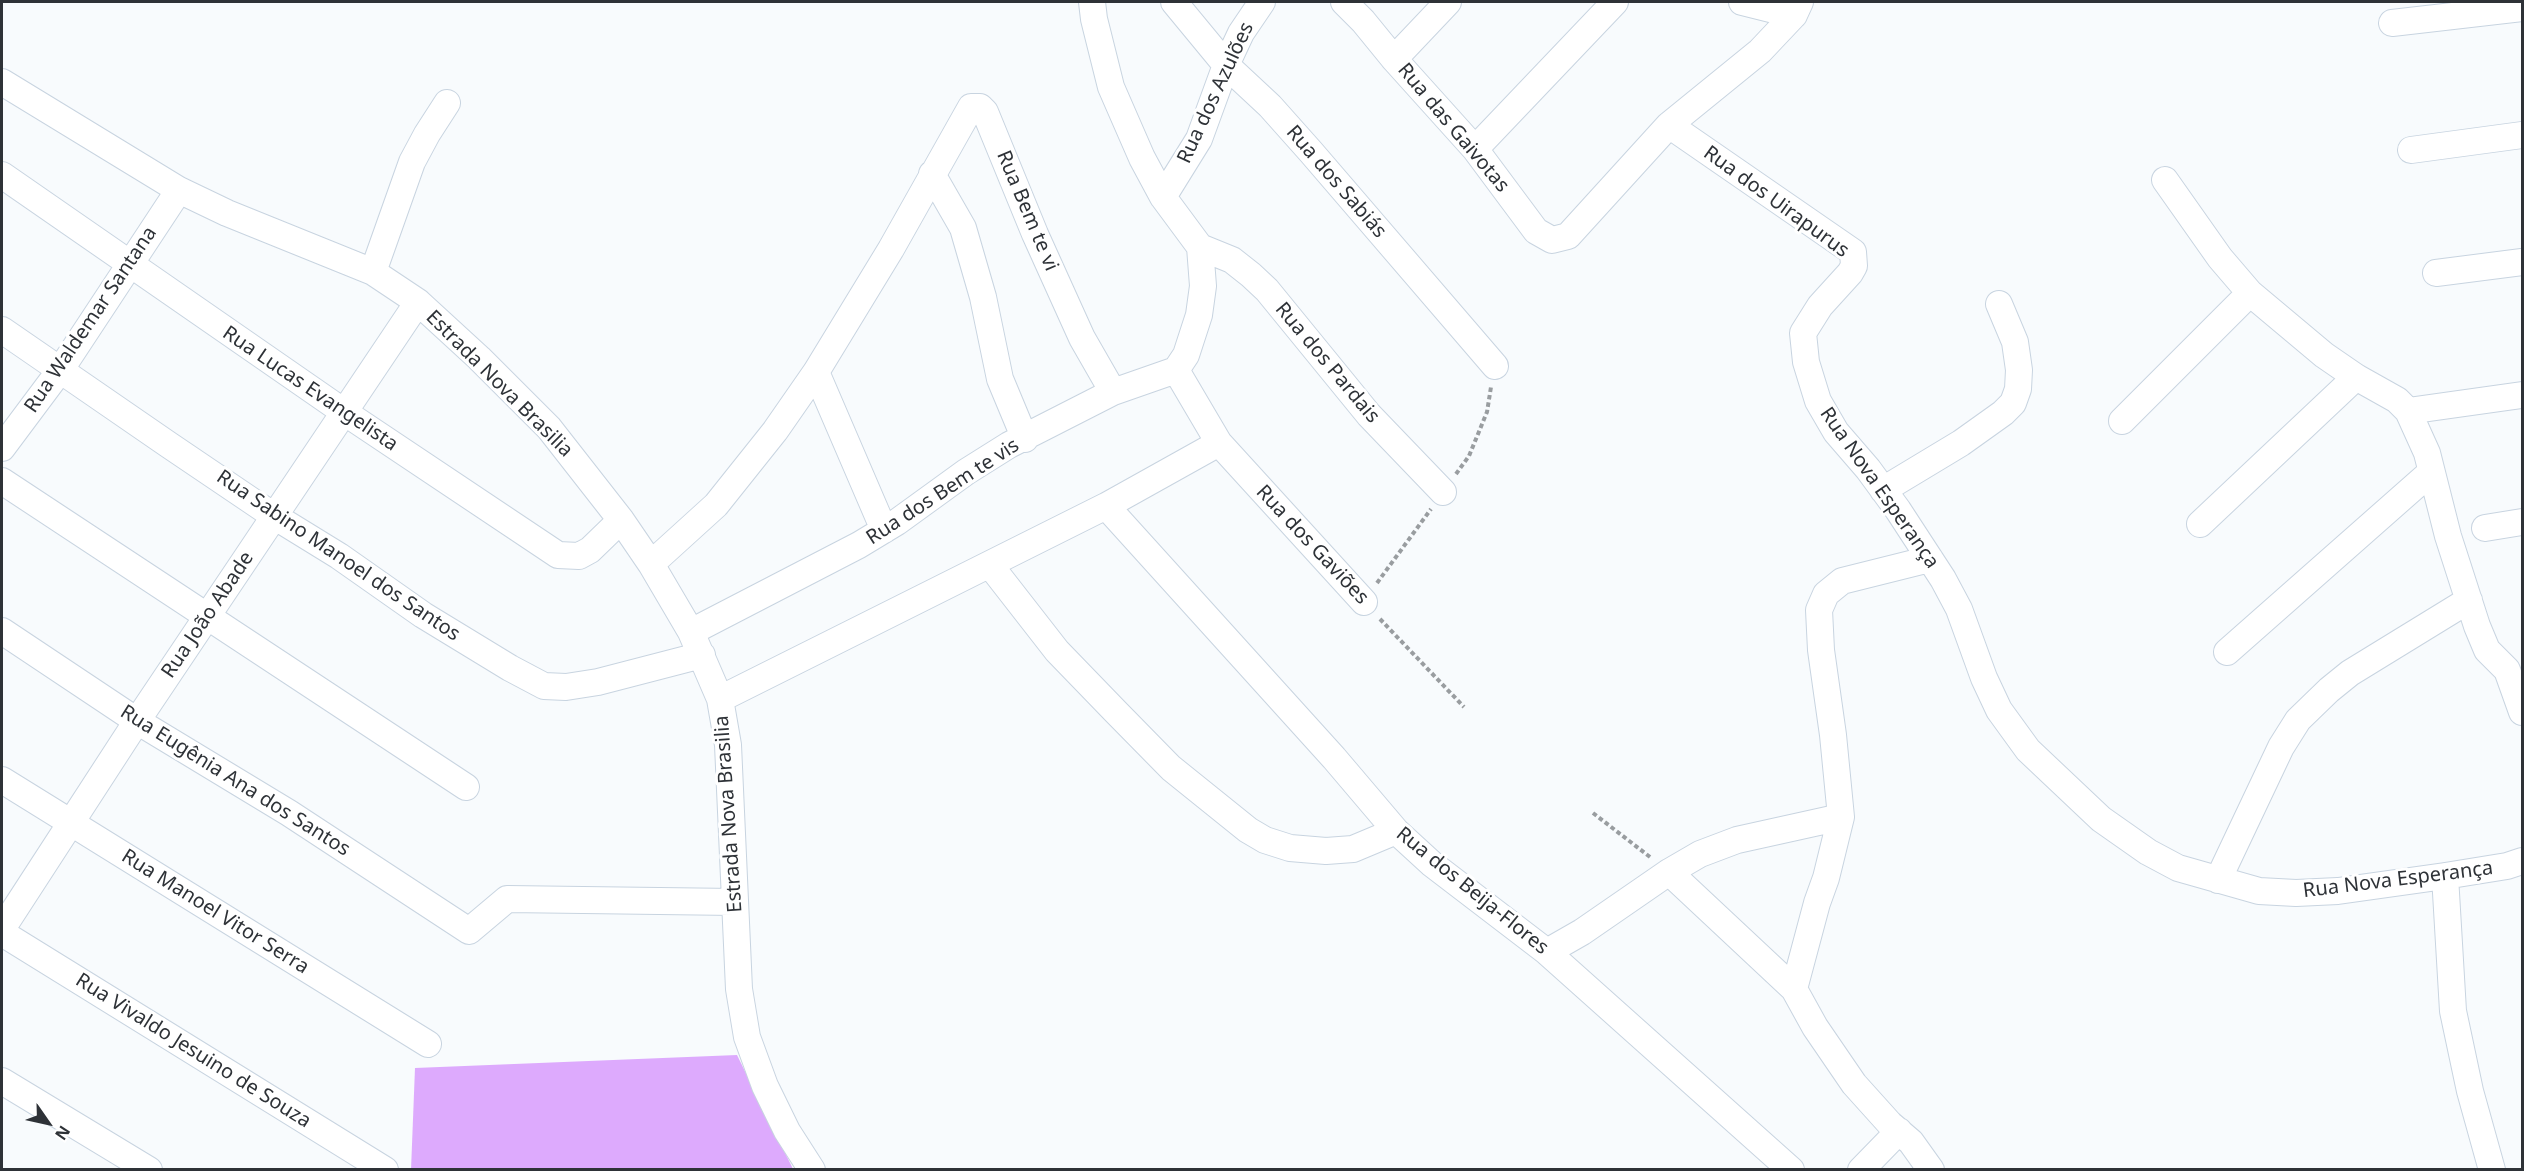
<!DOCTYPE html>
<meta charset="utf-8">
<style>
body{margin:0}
#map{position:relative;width:2524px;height:1171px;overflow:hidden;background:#f8fbfd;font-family:"Noto Sans",sans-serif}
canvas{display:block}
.frame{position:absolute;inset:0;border:3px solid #2e3237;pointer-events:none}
.north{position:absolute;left:18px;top:1093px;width:60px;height:60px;-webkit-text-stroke:4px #fff;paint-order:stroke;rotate:124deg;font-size:16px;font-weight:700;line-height:24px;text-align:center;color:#2e3237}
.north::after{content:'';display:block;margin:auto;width:21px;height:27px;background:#2e3237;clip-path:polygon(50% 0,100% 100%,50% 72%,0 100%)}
</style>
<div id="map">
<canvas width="2524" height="1171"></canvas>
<div class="frame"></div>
<div class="north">N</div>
</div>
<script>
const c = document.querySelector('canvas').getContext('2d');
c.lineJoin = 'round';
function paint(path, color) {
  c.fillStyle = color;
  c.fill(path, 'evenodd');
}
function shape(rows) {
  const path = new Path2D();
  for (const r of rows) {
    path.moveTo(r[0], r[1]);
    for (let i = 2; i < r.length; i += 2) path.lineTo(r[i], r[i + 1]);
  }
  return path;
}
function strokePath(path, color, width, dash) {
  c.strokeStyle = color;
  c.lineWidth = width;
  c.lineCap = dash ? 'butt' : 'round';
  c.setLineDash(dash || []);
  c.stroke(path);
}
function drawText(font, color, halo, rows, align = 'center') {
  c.font = font + ' "Noto Sans",sans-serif';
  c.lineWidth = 6;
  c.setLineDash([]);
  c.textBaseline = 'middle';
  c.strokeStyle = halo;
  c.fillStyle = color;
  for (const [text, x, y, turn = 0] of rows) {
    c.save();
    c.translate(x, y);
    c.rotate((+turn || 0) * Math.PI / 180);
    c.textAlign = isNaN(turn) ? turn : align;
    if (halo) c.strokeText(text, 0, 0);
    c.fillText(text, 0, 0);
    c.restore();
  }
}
paint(shape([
 [737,1055,793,1169,411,1170,415,1068]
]), '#ddaafd');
const minor = shape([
 [1174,2,1226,65,1270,106,1311,152,1495,366],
 [1344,2,1363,21,1394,59,1475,149,1536,231,1552,240,1568,236,1669,125,1760,51,1794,15,1800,2],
 [1742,2,1794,15],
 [2392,23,2522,8],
 [1394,59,1448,2],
 [2,82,179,190,227,213,373,272,418,302,479,358,549,428,621,520,651,564,691,632,720,699,728,745,739,989,747,1037,765,1086,787,1131,812,1170],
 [1669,125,1853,252,1854,266,1850,273,1820,306,1803,333,1806,362,1818,401,1836,432,1868,469,1898,510,1943,579,1959,609,1984,678,1999,710,2028,750,2101,819,2148,852,2178,868,2259,891,2296,893,2338,891,2445,876,2507,866,2522,861],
 [1475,149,1615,2],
 [2411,150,2522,135],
 [932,174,963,228,983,297,1000,379,1025,439],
 [2,175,344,412,558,555,579,556,590,550,621,520],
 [2165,180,2220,258,2250,293,2324,355,2356,377,2397,400,2408,411,2427,453,2448,536,2477,626,2487,650,2507,670,2522,712],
 [1163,197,1199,139,1226,65,1241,33,1262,2],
 [1200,247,1232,260,1251,275,1267,290,1369,415,1443,492],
 [373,272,412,162,427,134,447,103],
 [2436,273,2522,262],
 [2,330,169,445,274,516,339,556,423,615,510,668,544,686,566,687,598,682,702,655],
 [1176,370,1219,443,1364,602],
 [816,372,884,530],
 [2408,411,2522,395],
 [2122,421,2250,293],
 [2,448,61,369,179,190],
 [2,481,466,787],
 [1883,490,1961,443,2003,413,2013,403,2018,389,2019,370,2015,342,1999,304],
 [1106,506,1334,758,1396,831,1432,864,1547,952,1791,1170],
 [2200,524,2356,377],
 [2485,528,2522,522],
 [651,564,716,505,775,431,816,372,891,249,971,107,980,107,985,112,1035,234,1082,338,1113,392],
 [990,565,1057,651,1116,712,1171,768,1248,830,1265,840,1290,848,1326,851,1353,849,1396,831],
 [2,631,137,721,289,813,469,931,507,899,735,902],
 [691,632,859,545,897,522,966,472,1009,445,1113,392,1176,370,1186,355,1199,315,1203,286,1200,247,1163,197,1142,158,1111,87,1094,19,1092,2],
 [2227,652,2431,472],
 [720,699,1106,506,1219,443],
 [2,780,428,1044],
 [1669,872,1794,989,1815,1027,1854,1084,1890,1124,1911,1142,1931,1170],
 [2445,876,2453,1011,2470,1091,2492,1170],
 [2218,880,2281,747,2298,720,2329,690,2350,673,2469,600],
 [2,929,137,721,418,302],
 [2,933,385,1170],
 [1547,952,1582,932,1669,872,1700,854,1737,840,1841,817],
 [1794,989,1817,903,1826,878,1841,817,1833,735,1821,650,1819,610,1826,594,1842,581,1930,559],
 [2,1081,149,1170],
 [1861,1170,1899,1131]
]);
strokePath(minor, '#c8d4e0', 28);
strokePath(shape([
 [1456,474,1469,456,1487,412,1491,387],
 [1377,583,1431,509],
 [1380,619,1464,707],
 [1593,813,1650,857]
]), '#999da0', 4, [4.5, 3]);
strokePath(minor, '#fff', 26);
drawText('20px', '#2e3237', '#fff', [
 ["Rua dos Azulões",1216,93,-65],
 ["Rua das Gaivotas",1453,128,50],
 ["Rua dos Sabiás",1336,182,49],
 ["Rua dos Uirapurus",1776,202,36],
 ["Rua Bem te vi",1027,211,67],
 ["Rua Waldemar Santana",91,320,-56],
 ["Rua dos Pardais",1327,363,50],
 ["Estrada Nova Brasilia",499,384,45],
 ["Rua Lucas Evangelista",310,389,34],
 ["Rua Nova Esperança",1879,488,55],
 ["Rua dos Bem te vis",943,492,-33],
 ["Rua dos Gaviões",1312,545,47],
 ["Rua Sabino Manoel dos Santos",338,556,34],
 ["Rua João Abade",208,615,-56],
 ["Rua Eugênia Ana dos Santos",235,781,32],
 ["Estrada Nova Brasilia",729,814,-94],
 ["Rua Nova Esperança",2398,880,-7],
 ["Rua dos Beija-Flores",1472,891,39],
 ["Rua Manoel Vitor Serra",215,912,32],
 ["Rua Vivaldo Jesuino de Souza",193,1051,32]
]);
</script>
